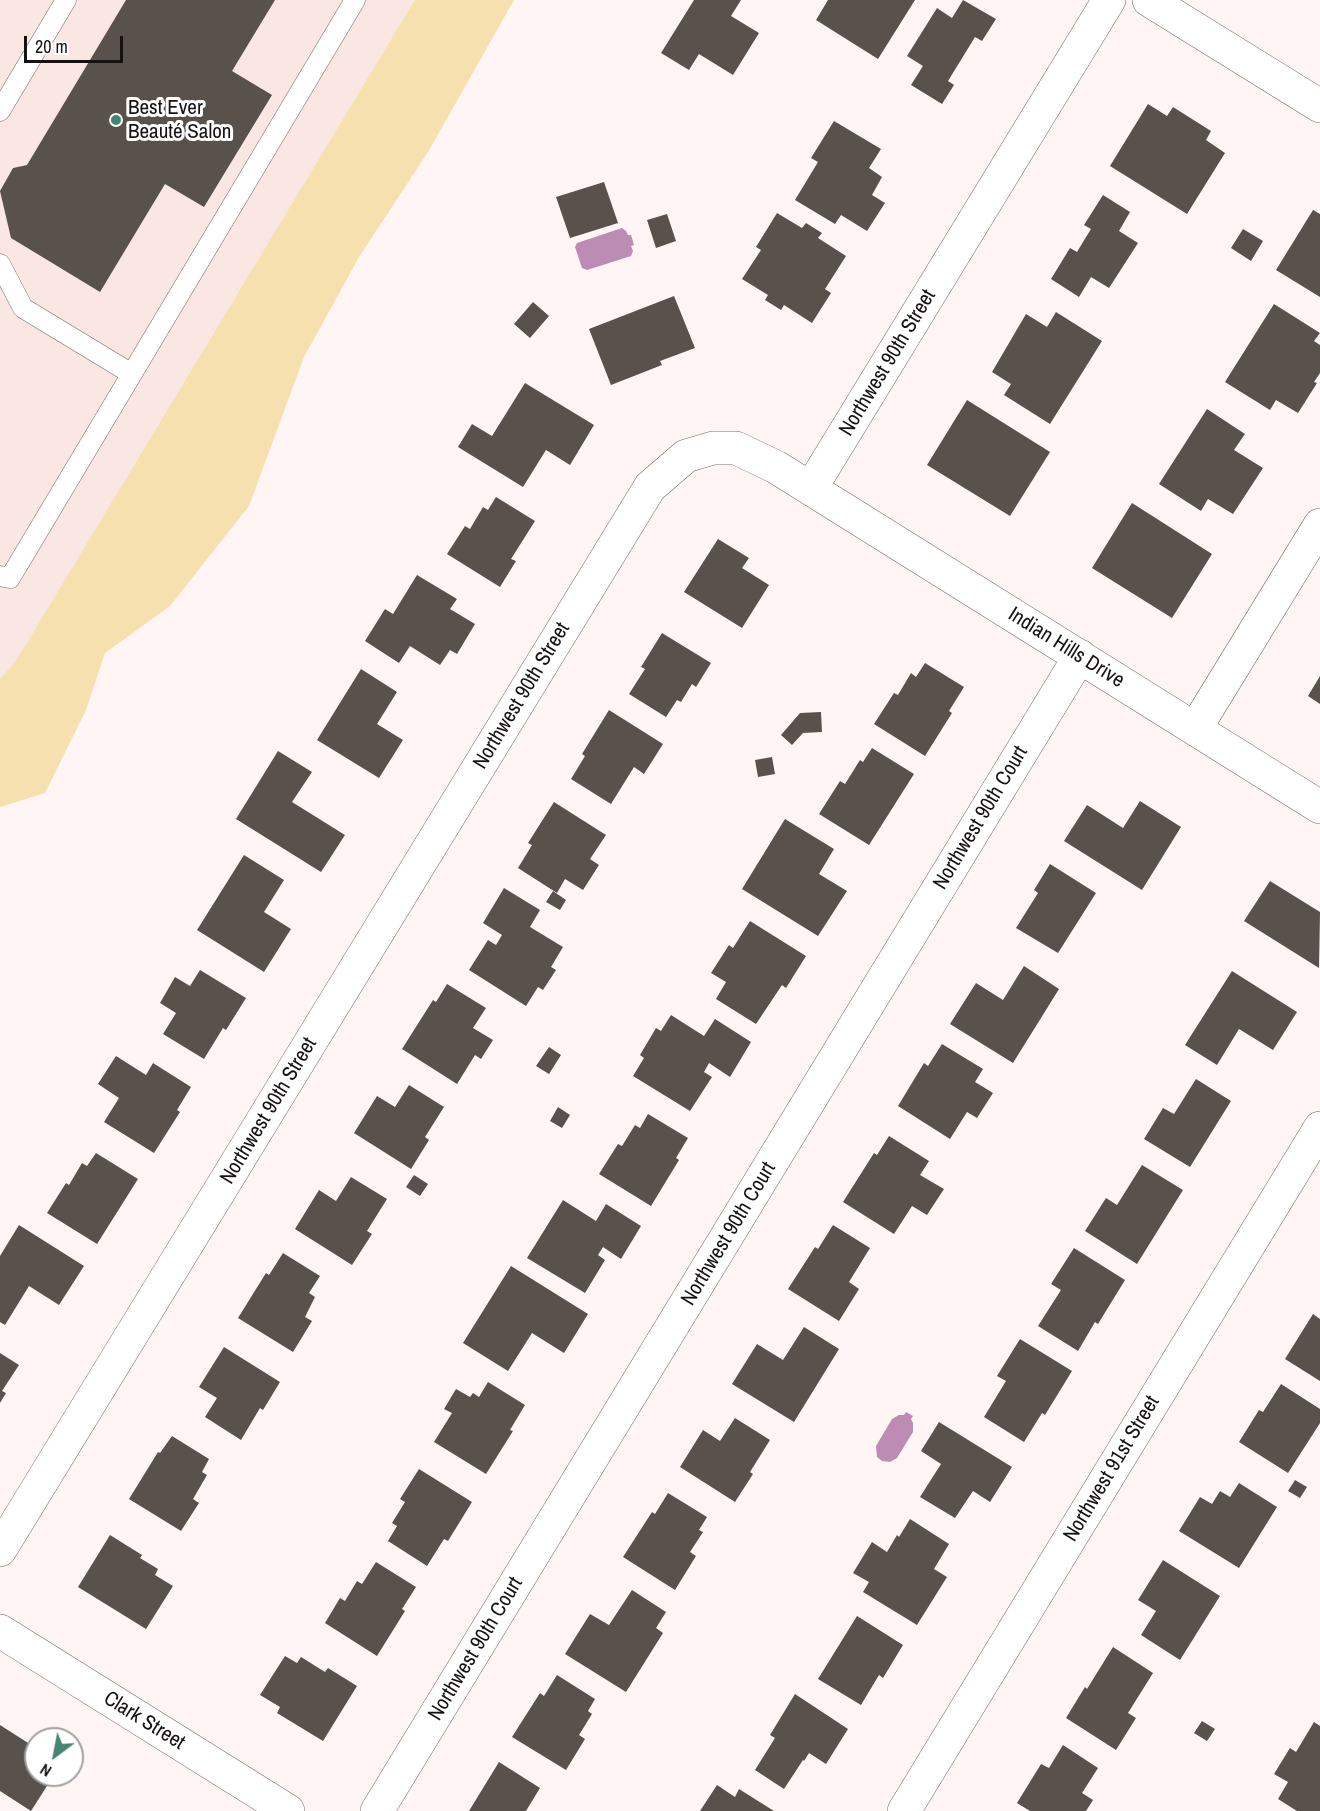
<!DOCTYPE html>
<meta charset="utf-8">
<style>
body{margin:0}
#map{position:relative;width:1320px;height:1811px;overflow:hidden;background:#fef5f4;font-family:"Archivo Narrow",sans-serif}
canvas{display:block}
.north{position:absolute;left:24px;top:1727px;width:60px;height:60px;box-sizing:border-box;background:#fff;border:2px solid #a2a0a0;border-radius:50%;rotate:212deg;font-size:16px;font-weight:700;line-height:24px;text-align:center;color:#161212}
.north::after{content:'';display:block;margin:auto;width:21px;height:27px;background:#448574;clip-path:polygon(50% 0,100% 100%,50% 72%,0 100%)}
.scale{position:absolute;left:24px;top:36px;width:99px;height:27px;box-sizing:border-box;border:3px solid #161212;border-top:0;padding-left:8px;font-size:18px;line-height:21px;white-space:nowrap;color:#161212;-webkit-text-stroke:4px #fff;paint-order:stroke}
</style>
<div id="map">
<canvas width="1320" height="1811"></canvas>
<div class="north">N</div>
<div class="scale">20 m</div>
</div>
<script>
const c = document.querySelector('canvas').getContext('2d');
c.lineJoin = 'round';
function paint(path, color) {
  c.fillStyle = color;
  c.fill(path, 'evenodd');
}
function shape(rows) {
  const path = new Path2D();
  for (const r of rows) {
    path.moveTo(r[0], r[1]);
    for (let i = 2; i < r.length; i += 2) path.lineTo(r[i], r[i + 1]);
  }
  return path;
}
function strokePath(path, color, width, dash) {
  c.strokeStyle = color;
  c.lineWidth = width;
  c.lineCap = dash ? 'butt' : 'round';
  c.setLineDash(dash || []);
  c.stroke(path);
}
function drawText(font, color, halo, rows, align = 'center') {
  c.font = font + ' "Archivo Narrow",sans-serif';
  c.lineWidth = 6;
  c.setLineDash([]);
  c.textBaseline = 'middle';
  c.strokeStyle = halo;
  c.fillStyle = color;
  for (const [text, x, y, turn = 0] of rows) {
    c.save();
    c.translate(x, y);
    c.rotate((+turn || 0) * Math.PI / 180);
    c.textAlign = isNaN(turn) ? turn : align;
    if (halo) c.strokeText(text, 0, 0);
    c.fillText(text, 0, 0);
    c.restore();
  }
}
paint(shape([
 [0,0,432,0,0,698]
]), '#fae6e2');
paint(shape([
 [415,0,514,0,428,152,359,257,304,357,249,506,170,606,105,653,86,710,45,793,0,807,0,679,16,661]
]), '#f6e0ae');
paint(shape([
 [622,228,626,231,628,235,631,235,634,245,631,246,633,251,631,256,587,270,582,268,575,247,577,243],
 [906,1412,913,1416,911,1419,913,1423,913,1432,897,1458,890,1462,882,1461,877,1457,876,1446,892,1419,899,1415,904,1415]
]), '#bd8cb5');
paint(shape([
 [126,0,275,0,232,71,272,95,204,207,165,184,100,292,11,238,0,191,13,168,27,165],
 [694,0,741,0,731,16,759,33,733,75,699,54,689,70,661,53],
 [828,0,915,0,878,59,816,20],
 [963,0,996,19,982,41,975,37,948,81,954,85,942,104,911,85,923,66,907,56,937,8,952,18],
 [1148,104,1167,116,1173,107,1211,131,1206,140,1225,153,1187,214,1110,166],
 [834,121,881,149,869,168,882,177,872,195,885,203,867,231,841,215,835,224,795,200,818,162,811,158],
 [604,182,618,223,570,238,556,197],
 [1103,195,1130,212,1119,231,1138,243,1109,288,1091,277,1079,297,1051,279,1070,248,1077,252,1083,242,1091,229,1084,225],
 [1313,210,1320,214,1320,297,1276,270],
 [777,213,802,228,806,223,822,233,818,238,846,256,825,289,831,293,812,323,784,305,781,310,765,300,768,295,742,279,761,250,756,247],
 [667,214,676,241,656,248,647,220],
 [1243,229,1263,241,1251,261,1231,248],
 [674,296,695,348,660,361,662,365,611,385,589,329],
 [533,302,549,316,530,338,514,324],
 [1274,304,1320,333,1314,341,1320,345,1320,373,1314,382,1317,383,1298,413,1276,400,1270,410,1225,382],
 [1056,312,1102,341,1050,424,1004,395,1011,384,992,372,1026,314,1047,327],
 [525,383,594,425,570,465,546,450,523,487,458,447,472,424,492,436],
 [967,400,1050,452,1010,516,927,465],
 [1207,409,1245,434,1234,450,1263,468,1233,514,1208,499,1201,511,1159,484],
 [496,497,535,521,511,559,516,561,500,587,447,554,465,526,470,529,483,507,488,510],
 [1132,503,1212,554,1172,618,1092,568],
 [718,539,749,558,742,568,769,585,742,628,684,592],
 [417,575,457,599,450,609,475,624,457,654,450,650,440,665,410,646,399,663,365,641,385,609,393,614],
 [662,633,711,663,696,687,692,684,681,702,677,700,666,717,629,694,645,669,641,667],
 [925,663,964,687,949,711,952,713,925,756,874,724,894,693,898,695,911,673,916,677],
 [361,669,397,692,377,724,403,740,379,778,317,740],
 [1320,676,1320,704,1308,696],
 [609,710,663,744,644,774,634,767,611,804,571,779,585,756,582,754],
 [821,712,822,732,803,733,792,745,781,735,800,713],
 [872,748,914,774,869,845,819,814,840,781,845,784,860,760,863,762],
 [278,751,312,772,292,802,345,835,321,872,236,819],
 [772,757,775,774,758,777,755,760],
 [1140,801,1181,827,1142,890,1064,841,1087,805,1123,828],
 [554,802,606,835,590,859,599,865,583,890,565,879,557,893,518,868,532,845,528,843],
 [785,819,834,849,819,874,847,891,818,936,742,889],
 [244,855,284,880,264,912,291,929,264,972,197,930],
 [1050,864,1096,893,1058,953,1016,928,1038,893,1034,890],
 [1270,881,1320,912,1319,968,1244,921],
 [504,888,540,910,530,927,563,947,551,967,556,970,543,990,538,987,526,1006,469,970,488,940,496,945,502,935,483,923],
 [553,891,566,900,560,910,546,902],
 [750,921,806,956,786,988,782,985,756,1024,716,999,726,982,711,973,729,945,733,948],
 [1024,966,1059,989,1013,1063,950,1024,976,983,1003,1000],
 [200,970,246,998,226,1030,223,1028,204,1059,163,1034,176,1013,160,1003,175,977,190,986],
 [1232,971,1297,1012,1273,1050,1239,1029,1217,1065,1185,1045],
 [447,984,486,1008,473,1028,493,1040,481,1059,475,1055,457,1084,402,1049,433,1000,436,1002],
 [671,1015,704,1036,715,1019,751,1042,730,1077,709,1063,704,1072,712,1077,690,1111,633,1076,644,1058,640,1055,656,1028,661,1031],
 [942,1044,983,1069,975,1082,993,1093,977,1118,967,1112,950,1139,898,1106,924,1063,928,1066],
 [549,1047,561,1055,549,1074,536,1066],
 [116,1056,146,1075,153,1063,191,1087,177,1110,180,1112,154,1153,104,1122,119,1098,98,1084],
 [1196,1079,1231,1101,1190,1167,1144,1139,1163,1108,1174,1114],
 [409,1085,444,1107,425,1137,429,1140,411,1169,354,1133,377,1096,395,1107],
 [558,1107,570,1115,562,1128,550,1121],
 [648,1114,688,1138,676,1158,679,1160,651,1206,599,1174,618,1144,622,1146,635,1125,640,1128],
 [889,1136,929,1161,920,1175,944,1189,927,1215,912,1206,894,1234,843,1202,874,1153,877,1155],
 [96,1153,138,1179,97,1244,47,1213,66,1183,69,1185,82,1163,87,1166],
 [1142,1165,1183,1190,1137,1264,1085,1231,1106,1198,1117,1205],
 [414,1175,428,1184,420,1196,406,1187],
 [351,1177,387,1199,367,1231,372,1234,352,1265,295,1229,319,1190,336,1201],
 [563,1200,596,1221,606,1204,641,1226,621,1259,603,1247,598,1255,605,1260,585,1293,527,1258],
 [19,1225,84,1266,59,1305,29,1286,5,1325,0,1322,0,1256],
 [833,1225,870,1248,849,1282,859,1289,839,1321,788,1289,815,1247,818,1249],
 [1074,1248,1125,1280,1098,1324,1095,1322,1078,1351,1038,1326,1061,1290,1051,1284],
 [283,1253,320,1276,309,1293,315,1297,305,1317,312,1321,293,1352,238,1318,266,1273,269,1275],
 [511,1266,588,1314,564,1353,532,1333,508,1371,463,1343],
 [1313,1314,1320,1319,1320,1381,1285,1359],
 [804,1327,839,1349,794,1422,732,1384,757,1344,783,1360],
 [1020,1339,1072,1371,1045,1415,1042,1413,1024,1442,984,1417,1006,1381,997,1376],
 [224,1347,280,1382,263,1410,260,1408,241,1440,205,1417,217,1398,199,1387],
 [0,1353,19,1365,2,1391,6,1393,0,1403],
 [488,1382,525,1405,510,1430,513,1431,486,1474,434,1442,452,1413,444,1409,456,1389,470,1397,473,1393,479,1397],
 [1281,1384,1320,1409,1320,1423,1288,1473,1239,1442,1259,1410,1263,1412],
 [735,1418,770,1440,750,1472,753,1474,735,1502,680,1467,703,1430,720,1441],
 [939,1422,1012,1467,990,1502,973,1491,955,1518,920,1497,941,1464,921,1451],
 [172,1436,209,1459,202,1472,207,1475,193,1499,199,1503,181,1531,129,1499,158,1452,160,1453],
 [419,1469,472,1502,448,1541,444,1539,427,1566,388,1541,397,1526,392,1523,405,1502,400,1499],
 [1295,1480,1307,1487,1300,1498,1288,1491],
 [1239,1483,1277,1507,1239,1568,1179,1531,1200,1497,1212,1504,1220,1491,1230,1497],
 [668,1493,707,1517,699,1530,703,1532,690,1552,696,1556,675,1590,623,1557,652,1512,655,1514],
 [910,1519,949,1544,934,1569,947,1577,917,1625,863,1592,869,1582,853,1573,872,1542,887,1552,897,1535,899,1537],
 [110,1535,142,1555,140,1558,158,1569,155,1575,173,1586,146,1629,78,1587],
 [1163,1560,1220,1596,1180,1660,1141,1635,1156,1611,1138,1600],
 [376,1562,416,1587,402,1609,405,1611,377,1656,325,1623,340,1598,345,1601,357,1581,362,1584],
 [632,1590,666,1612,656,1628,663,1633,626,1692,565,1654,590,1614,609,1625],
 [857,1616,903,1645,883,1678,879,1675,861,1705,818,1679],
 [1113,1647,1153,1673,1128,1713,1136,1718,1116,1750,1066,1718,1085,1687,1087,1689],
 [285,1656,297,1663,301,1657,325,1672,328,1668,357,1686,323,1741,277,1713,280,1707,260,1695],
 [557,1675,595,1699,588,1711,592,1714,579,1735,585,1739,566,1770,512,1737,540,1693,544,1696],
 [795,1694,848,1729,826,1764,809,1753,804,1761,803,1760,784,1789,755,1770,775,1738,770,1735],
 [1202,1721,1215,1729,1207,1741,1194,1733],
 [1314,1722,1320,1726,1320,1811,1297,1811,1278,1799,1288,1782,1274,1774,1290,1748,1296,1752],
 [0,1725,36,1748,36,1775,54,1775,31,1811,0,1791],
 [1063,1745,1098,1768,1082,1793,1093,1800,1086,1811,1030,1811,1017,1803,1041,1764,1049,1768],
 [499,1762,540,1788,526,1811,469,1811],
 [717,1785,735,1797,739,1789,774,1811,700,1811]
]), '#58514c');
const lane = shape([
 [0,111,66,0],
 [0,264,23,308,132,374],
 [0,576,10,578,355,0]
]);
const street = shape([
 [1149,0,1320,106],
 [811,488,1109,0],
 [1195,729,1320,525],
 [0,1550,650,487,686,456,713,448,736,448,776,467,1320,807],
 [0,1631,288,1811],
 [377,1811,1080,656],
 [904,1811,1320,1128]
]);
strokePath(lane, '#746a68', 21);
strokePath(street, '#746a68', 34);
strokePath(lane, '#fff', 20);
strokePath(street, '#fff', 33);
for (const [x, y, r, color] of [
 [116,120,6,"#448574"]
]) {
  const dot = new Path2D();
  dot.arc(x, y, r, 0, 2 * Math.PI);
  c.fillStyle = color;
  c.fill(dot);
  strokePath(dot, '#fff', 2);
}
drawText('21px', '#161212', '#fff', [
 ["Best Ever",128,108],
 ["Beauté Salon",128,132]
], 'left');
drawText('21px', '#161212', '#fff', [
 ["Northwest 90th Street",888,363,-59],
 ["Indian Hills Drive",1066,648,32],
 ["Northwest 90th Street",522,696,-59],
 ["Northwest 90th Court",981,818,-59],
 ["Northwest 90th Street",269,1111,-59],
 ["Northwest 90th Court",729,1234,-59],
 ["Northwest 91st Street",1112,1469,-59],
 ["Northwest 90th Court",476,1649,-59],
 ["Clark Street",144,1721,32]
]);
</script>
